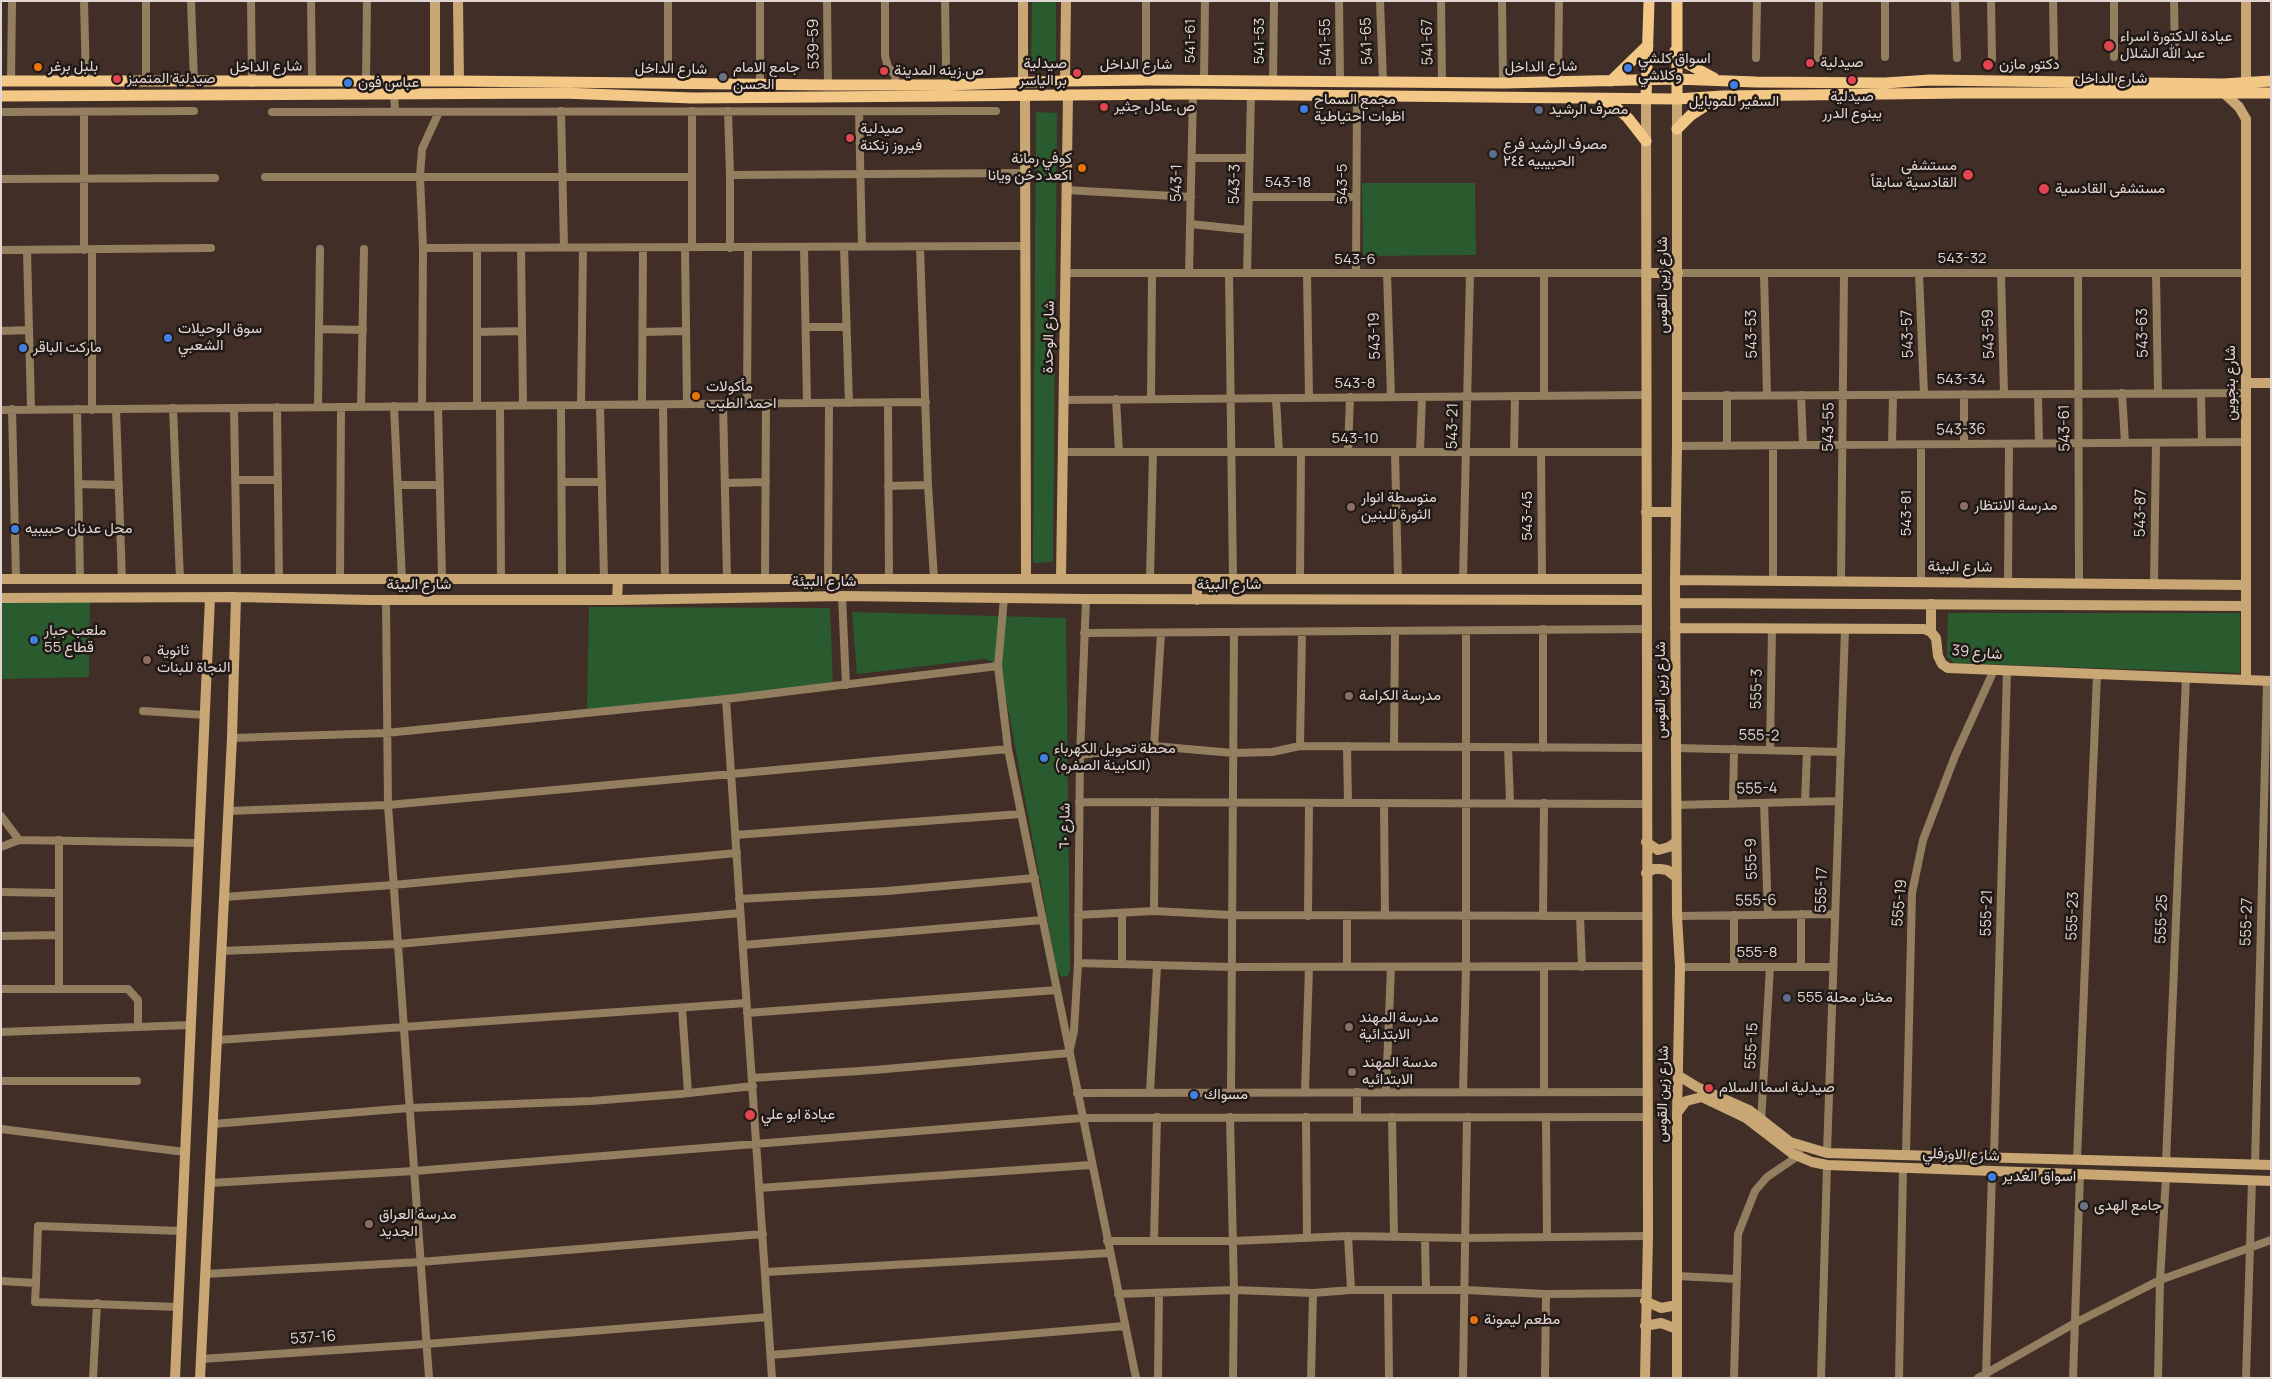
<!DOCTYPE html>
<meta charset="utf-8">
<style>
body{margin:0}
#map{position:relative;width:2272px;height:1379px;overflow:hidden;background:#412e27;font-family:Manrope,sans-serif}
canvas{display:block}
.frame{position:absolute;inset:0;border:2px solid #e3d6d2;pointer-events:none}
</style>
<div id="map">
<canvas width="2272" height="1379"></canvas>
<div class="frame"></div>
</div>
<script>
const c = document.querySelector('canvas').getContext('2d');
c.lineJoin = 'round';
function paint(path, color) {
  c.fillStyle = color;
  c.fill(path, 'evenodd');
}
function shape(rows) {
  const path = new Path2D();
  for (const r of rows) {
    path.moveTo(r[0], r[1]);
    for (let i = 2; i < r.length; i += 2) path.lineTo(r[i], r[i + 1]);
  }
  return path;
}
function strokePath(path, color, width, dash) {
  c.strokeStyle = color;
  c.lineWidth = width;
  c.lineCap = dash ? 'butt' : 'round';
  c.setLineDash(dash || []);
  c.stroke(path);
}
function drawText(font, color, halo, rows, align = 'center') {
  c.font = font + ' Manrope,Vazirmatn,sans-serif';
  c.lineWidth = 5;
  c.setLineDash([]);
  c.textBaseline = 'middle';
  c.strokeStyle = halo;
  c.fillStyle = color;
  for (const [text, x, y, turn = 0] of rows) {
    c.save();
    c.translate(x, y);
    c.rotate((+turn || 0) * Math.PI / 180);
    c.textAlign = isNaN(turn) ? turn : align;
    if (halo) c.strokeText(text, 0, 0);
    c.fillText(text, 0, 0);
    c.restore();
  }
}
paint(shape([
 [1032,1,1056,1,1056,69,1031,70],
 [1036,112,1057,113,1053,562,1033,563],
 [1362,183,1475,183,1476,255,1363,256],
 [1,598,90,598,89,677,1,679],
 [589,607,830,608,833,687,587,713],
 [852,612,1066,618,1070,972,1068,976,1061,977,1057,970,1001,671,991,661,984,659,857,674],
 [1948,613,2240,613,2240,673,1954,663,1947,657]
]), '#2a5b2f');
strokePath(shape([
 [84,1,86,81],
 [191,1,194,82],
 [251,1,252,83],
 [311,1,312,82],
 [760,1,760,85],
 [827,1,828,85],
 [885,1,885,56,888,67,895,75,896,85],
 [945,1,946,64],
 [1146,1,1146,80],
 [1339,1,1340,81],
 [1380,1,1383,81],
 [1441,1,1442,82],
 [1502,1,1503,83],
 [1955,1,1957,58],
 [1991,1,1992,59],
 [2053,1,2054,58],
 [2114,1,2114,57],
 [2174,1,2175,56],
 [1885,57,1885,1],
 [1756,58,1757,1],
 [1818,58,1819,1],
 [668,64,668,1],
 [11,81,12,1],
 [366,81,367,1],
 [1204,81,1205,1],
 [1273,81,1274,1],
 [146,82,146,1],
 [1558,82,1559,1],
 [394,93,395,111],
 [561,111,564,248],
 [692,111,692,247],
 [728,111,730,175,730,248],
 [859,111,862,247],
 [1,112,194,111],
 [84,112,84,250],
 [272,112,996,111],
 [1192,158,1250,158],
 [730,175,1025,173],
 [265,177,692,177],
 [1,179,215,178],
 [1066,190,1191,197],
 [1249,197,1356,197],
 [1190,224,1248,230],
 [685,247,687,404],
 [804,247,807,403],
 [844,247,849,403],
 [920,247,928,485,934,579],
 [423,248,1026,246],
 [521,248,523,405],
 [1,250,211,248],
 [27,250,31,409],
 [1065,273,1646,273],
 [1189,273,1193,94],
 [1229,273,1233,579],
 [1247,273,1251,95],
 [1307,273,1309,398],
 [1356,273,1357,95],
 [1387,273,1391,397],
 [1678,273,2246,273],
 [1764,273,1767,395],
 [1919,273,1924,394],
 [2001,273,2004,394],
 [2078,273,2079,583],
 [2156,273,2158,393],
 [806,327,846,327],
 [319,329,363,330],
 [1,331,29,330],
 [477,332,522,331],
 [643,332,686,331],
 [2122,393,2125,443],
 [2201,393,2202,442],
 [1964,394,1964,444],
 [2038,394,2039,444],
 [1801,395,1803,445],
 [1544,396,1544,273],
 [1677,396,2246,393],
 [1276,398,1279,452],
 [1116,399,1119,452],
 [1151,399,1152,273],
 [1063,400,1646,395],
 [888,403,889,579],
 [723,404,727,579],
 [747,404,748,248],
 [561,405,562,579],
 [581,405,583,248],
 [600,405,604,579],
 [642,405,643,248],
 [663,405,665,579],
 [394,406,402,580],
 [422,406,423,248,420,176,422,149,439,112],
 [438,406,442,579],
 [477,406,477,248],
 [500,406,501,580],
 [277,407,279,580],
 [318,407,320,249],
 [361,407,364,249],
 [173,408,180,580],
 [234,408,237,580],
 [12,409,16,579],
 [77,409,80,580],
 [116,409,122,580],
 [1,410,926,402],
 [92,410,92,250],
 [1892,445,1893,395],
 [1677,446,2246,442],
 [1727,446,1727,395],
 [1062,452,1647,452],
 [1348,452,1350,397],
 [1395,452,1398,579],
 [1420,452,1422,397],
 [1514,452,1515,396],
 [1541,452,1542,579],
 [235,480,278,480],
 [562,482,602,482],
 [725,483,766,482],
 [78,484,119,485],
 [398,485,440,485],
 [888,486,928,485],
 [765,579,766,404],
 [828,579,829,404],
 [1150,579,1153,452],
 [1300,579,1301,452],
 [1463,579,1470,273],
 [340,580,341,407],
 [1773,580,1773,446],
 [1841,581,1844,273],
 [1921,582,1921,445],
 [2008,583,2009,444],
 [2154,584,2156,443],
 [842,596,846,685],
 [386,600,388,805,429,1378],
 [1084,633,1647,629],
 [998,666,1004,598],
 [726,699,772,1378],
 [143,711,205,715],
 [232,738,386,733,726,699,998,666,1008,749,1136,1378],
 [1154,746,1161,633],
 [1300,746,1302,632],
 [1347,746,1348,803],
 [1394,747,1395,631],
 [1508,747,1510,803],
 [1543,748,1543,629],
 [1676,748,1841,752],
 [1770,750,1772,628],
 [1080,755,1154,746,1233,753,1272,752,1300,746,1648,748],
 [1079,802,1646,804],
 [1805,802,1807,751],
 [1384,803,1385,916],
 [1764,803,1768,915],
 [1733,804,1734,749],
 [1676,805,1839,801],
 [228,811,388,805,1008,749],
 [1,816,19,840],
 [735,835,1021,814],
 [1,847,19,840,199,843],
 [1,892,59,893],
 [224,897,393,885,737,853],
 [739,899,887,891,1035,878],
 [1154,911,1155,802],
 [1122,913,1122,964],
 [1801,914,1801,967],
 [1078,915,1154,911,1231,915,1646,916],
 [1734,915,1734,967],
 [1308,916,1309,803],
 [1347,916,1347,967],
 [1543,916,1544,803],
 [1580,916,1582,967],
 [1677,916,1835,914],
 [1,936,59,935],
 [743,945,1043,920],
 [221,951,398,944,740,913],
 [1078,963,1232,967,1646,966],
 [1680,967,1833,967],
 [1,989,128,989,138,1000,138,1027],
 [59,989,59,840],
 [682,1008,688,1093],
 [747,1013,1057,990],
 [1,1032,191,1025],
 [218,1040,746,1003],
 [752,1078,874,1070,1069,1053,1074,1031,1078,963,1080,755,1086,599],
 [1,1081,137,1081],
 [1150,1092,1157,966],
 [1231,1092,1234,632],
 [1305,1092,1309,967],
 [1357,1092,1357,1117],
 [1386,1092,1391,967],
 [1463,1092,1466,967,1466,631],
 [1544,1092,1544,967],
 [1077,1093,1647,1092],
 [1230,1117,1234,1290,1233,1378],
 [1306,1117,1307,1238],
 [1392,1117,1394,1237],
 [1546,1117,1547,1237],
 [1761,1122,1770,967],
 [213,1124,409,1108,591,1101,680,1094,753,1086],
 [1,1129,185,1152],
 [1827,1153,1845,629],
 [1906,1154,1912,893,1923,840,1955,756,1994,670],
 [1994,1157,2007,670],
 [2077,1159,2097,674],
 [2166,1162,2186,677],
 [2255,1165,2267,681],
 [210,1183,414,1171,1082,1118,1647,1117],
 [759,1188,1091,1165],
 [1348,1236,1351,1290],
 [1425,1238,1426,1290],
 [1154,1240,1157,1117],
 [1107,1241,1233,1241,1348,1236,1465,1238,1648,1236],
 [765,1272,1110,1253],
 [205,1274,420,1262,763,1234],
 [1677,1276,1737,1279],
 [1,1281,36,1283],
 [1388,1291,1389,1378],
 [1118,1294,1234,1290,1313,1293,1351,1290,1465,1290,1546,1294,1645,1293],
 [178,1307,35,1302,36,1283,38,1226,181,1231],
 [771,1355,1125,1326],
 [201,1359,426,1344,768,1317],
 [1986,1376,1992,1171],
 [93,1378,97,1303],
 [1158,1378,1159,1293],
 [1311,1378,1313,1293],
 [1463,1378,1467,1117],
 [1545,1378,1546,1294],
 [1734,1378,1738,1234,1755,1191,1767,1177,1798,1156,1801,1146],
 [1821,1378,1827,1165],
 [1899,1378,1903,1168],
 [1978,1378,2075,1323,2160,1280,2271,1240],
 [2073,1378,2080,1174],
 [2158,1378,2160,1280,2166,1177],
 [2246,1378,2252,1180]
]), '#937e5f', 8);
strokePath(shape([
 [435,1,435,81],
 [458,1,459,81],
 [1023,1,1023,83],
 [1065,81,1066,1],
 [2246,83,2246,1],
 [2225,94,2239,107,2246,119,2246,680],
 [1025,96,1026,579],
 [1646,273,1678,273],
 [2246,383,2271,383],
 [1646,512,1676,512],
 [1,579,1646,579],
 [1061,579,1068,95],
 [1675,580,2246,585],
 [1,598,236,597,370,600,617,600,842,596,1086,599,1646,600],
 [617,600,618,579],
 [1197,600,1197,579],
 [1675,603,2246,606],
 [1931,604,1931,632],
 [1675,628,1924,629,1931,632,1936,638,1938,656,1942,664,1948,668,2271,681],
 [1646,842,1658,850,1669,847,1676,842],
 [1646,873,1654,869,1660,869,1667,870,1676,877],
 [1679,1076,1697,1087,1749,1110,1790,1142,1827,1153,2271,1165],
 [1677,1113,1686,1101,1702,1097,1746,1118,1793,1154,1812,1162,1827,1165,2271,1181],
 [1645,1301,1661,1308,1677,1305],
 [1645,1326,1661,1323,1677,1329],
 [175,1378,210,598],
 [200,1378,232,738,236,597],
 [1645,1378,1648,1236,1646,99],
 [1677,1378,1677,1114,1680,967,1677,916,1675,580,1677,446,1677,99]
]), '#c9a775', 10);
strokePath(shape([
 [1677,1,1677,99],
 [1675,51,1688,64,1714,78],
 [1,81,459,81,828,85,947,85,1065,81,1146,80,1503,83,1676,79,1756,82,1885,83,1930,80,2223,84,2271,81],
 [1611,81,1648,45],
 [1,96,563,93,692,98,1193,94,1677,99,1722,96,1964,93,2271,93],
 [1602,99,1617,108,1628,118,1646,141],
 [1646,99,1649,1],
 [1677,129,1691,115,1719,97]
]), '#f3c786', 11);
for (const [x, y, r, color] of [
 [2109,46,6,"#e0444e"],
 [1810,63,5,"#e0444e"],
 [1988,65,6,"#e0444e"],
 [38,67,5,"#e8710a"],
 [1628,68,5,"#3f7fe0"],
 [884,71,5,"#e0444e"],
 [1077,73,5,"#e0444e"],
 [723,77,5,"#6b7280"],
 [117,79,5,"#e0444e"],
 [1852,80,5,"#e0444e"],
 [348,83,5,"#3f7fe0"],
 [1734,85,5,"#3f7fe0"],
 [1104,107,5,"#e0444e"],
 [1304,109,5,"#3f7fe0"],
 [1539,110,5,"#5c6f8a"],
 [850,138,5,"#e0444e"],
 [1493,154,5,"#5c6f8a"],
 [1082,168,5,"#e8710a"],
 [1968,175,6,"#e0444e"],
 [2044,189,6,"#e0444e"],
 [168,338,5,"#3f7fe0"],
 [23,348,5,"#3f7fe0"],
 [696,396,5,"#e8710a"],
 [1964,506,5,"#8d6e63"],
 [1351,507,5,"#8d6e63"],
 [15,529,5,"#3f7fe0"],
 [34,640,5,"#3f7fe0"],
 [147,660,5,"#8d6e63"],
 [1349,696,5,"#8d6e63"],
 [1044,758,5,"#3f7fe0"],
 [1787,998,5,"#5c6f8a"],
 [1349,1027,5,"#8d6e63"],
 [1352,1072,5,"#8d6e63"],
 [1709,1088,5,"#e0444e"],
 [1194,1095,5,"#3f7fe0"],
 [750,1115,6,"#e0444e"],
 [1992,1177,5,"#3f7fe0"],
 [2084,1206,5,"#6b7280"],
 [369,1224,5,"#8d6e63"],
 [1474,1320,5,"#e8710a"]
]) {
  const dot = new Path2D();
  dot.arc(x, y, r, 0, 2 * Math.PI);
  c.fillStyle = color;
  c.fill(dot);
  strokePath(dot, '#211916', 2);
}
drawText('15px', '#e3d6d2', '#211916', [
 ["عيادة الدكتورة اسراء",2120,37],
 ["عبد الله الشلال",2120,54],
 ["اسواق كلشي",1638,59],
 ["وكلاشي",1638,76],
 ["صيدلية",1820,63],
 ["صيدلية",1067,64,"right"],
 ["بر الياسر",1067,81,"right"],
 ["دكتور مازن",1999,65],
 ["بلبل برغر",48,67],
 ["جامع الامام",733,68],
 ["الحسن",733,85],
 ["ص.زينه المدينة",894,71],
 ["صيدلية المتميز",127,79],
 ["عباس فون",358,83],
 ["صيدلية",1852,97,"center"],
 ["يبنوع الدرر",1852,114,"center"],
 ["مجمع السماح",1314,100],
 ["اظوات احتياطية",1314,117],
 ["السفير للموبايل",1734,102,"center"],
 ["ص.عادل جثير",1114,107],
 ["مصرف الرشيد",1549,110],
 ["صيدلية",860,129],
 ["فيروز زنكنة",860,146],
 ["مصرف الرشيد فرع",1503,145],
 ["الحبيبيه ٢٤٤",1503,162],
 ["كوفي رمانة",1072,159,"right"],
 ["اكعد دخن ويانا",1072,176,"right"],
 ["مستشفى",1957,166,"right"],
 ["القادسية سابقاً",1957,183,"right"],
 ["مستشفى القادسية",2055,189],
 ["سوق الوحيلات",178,329],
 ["الشعبي",178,346],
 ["ماركت الباقر",33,348],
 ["مأكولات",706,387],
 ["احمد الطيب",706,404],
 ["متوسطة انوار",1361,498],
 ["الثورة للبنين",1361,515],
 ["مدرسة الانتظار",1974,506],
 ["محل عدنان حبيبيه",25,529],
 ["ملعب جبار",44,631],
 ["قطاع 55",44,648],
 ["ثانوية",157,651],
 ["النجاة للبنات",157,668],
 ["مدرسة الكرامة",1359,696],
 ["محطة تحويل الكهرباء",1054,749],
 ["(الكابينة الصفره)",1054,766],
 ["مختار محلة 555",1797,998],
 ["مدرسة المهند",1359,1018],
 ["الابتدائية",1359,1035],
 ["مدسة المهند",1362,1063],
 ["الابتدائيه",1362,1080],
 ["صيدلية اسما السلام",1719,1088],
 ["مسواك",1204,1095],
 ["عيادة ابو علي",761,1115],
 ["اسواق الغدير",2002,1177],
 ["جامع الهدى",2094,1206],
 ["مدرسة العراق",379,1215],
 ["الجديد",379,1232],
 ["مطعم ليمونة",1484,1320]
], 'left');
drawText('15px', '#e3d6d2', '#211916', [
 ["541-61",1191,41,-90],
 ["541-53",1260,41,-90],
 ["541-65",1367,41,-92],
 ["541-55",1326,42,-91],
 ["541-67",1428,42,-91],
 ["539-59",814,44,-91],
 ["شارع الداخل",1136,65],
 ["شارع الداخل",266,67,-1],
 ["شارع الداخل",1541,67,-1],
 ["شارع الداخل",671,69,1],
 ["شارع الداخل",2111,79],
 ["543-1",1177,183,-89],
 ["543-18",1288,183],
 ["543-3",1235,184,-89],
 ["543-5",1343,184,-90],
 ["543-32",1962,259],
 ["543-6",1355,260],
 ["شارع زين القوس",1663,285,-90],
 ["543-63",2143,333,-91],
 ["543-53",1752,334,-91],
 ["543-57",1908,334,-92],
 ["543-59",1989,334,-92],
 ["543-19",1375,336,-92],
 ["شارع الوحدة",1049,337,-89],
 ["543-34",1961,380],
 ["شارع بنجوين",2231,383,-90],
 ["543-8",1355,384],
 ["543-21",1453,426,-89],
 ["543-55",1829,427,-89],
 ["543-61",2065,428,-91],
 ["543-36",1961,430,-1],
 ["543-10",1355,439],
 ["543-81",1907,513,-90],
 ["543-87",2141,513,-89],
 ["543-45",1528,516,-90],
 ["شارع البيئة",1960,567,1],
 ["شارع البيئة",824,582],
 ["شارع البيئة",419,585],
 ["شارع البيئة",1229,585],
 ["شارع 39",1977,653,5],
 ["555-3",1757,689,-89],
 ["شارع زين القوس",1661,690,-90],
 ["555-2",1759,736,1],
 ["555-4",1757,789,-1],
 ["شارع ٦٠",1065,826,-89],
 ["555-9",1752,859,-92],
 ["555-17",1822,890,-88],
 ["555-6",1756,901,-1],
 ["555-19",1900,903,-85],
 ["555-21",1987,913,-88],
 ["555-23",2073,916,-88],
 ["555-25",2162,919,-88],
 ["555-27",2247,922,-88],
 ["555-8",1757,953],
 ["555-15",1752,1046,-87],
 ["شارع زين القوس",1663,1094,-89],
 ["شارع الاورفلي",1961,1155,2],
 ["537-16",313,1338,-4]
]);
</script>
